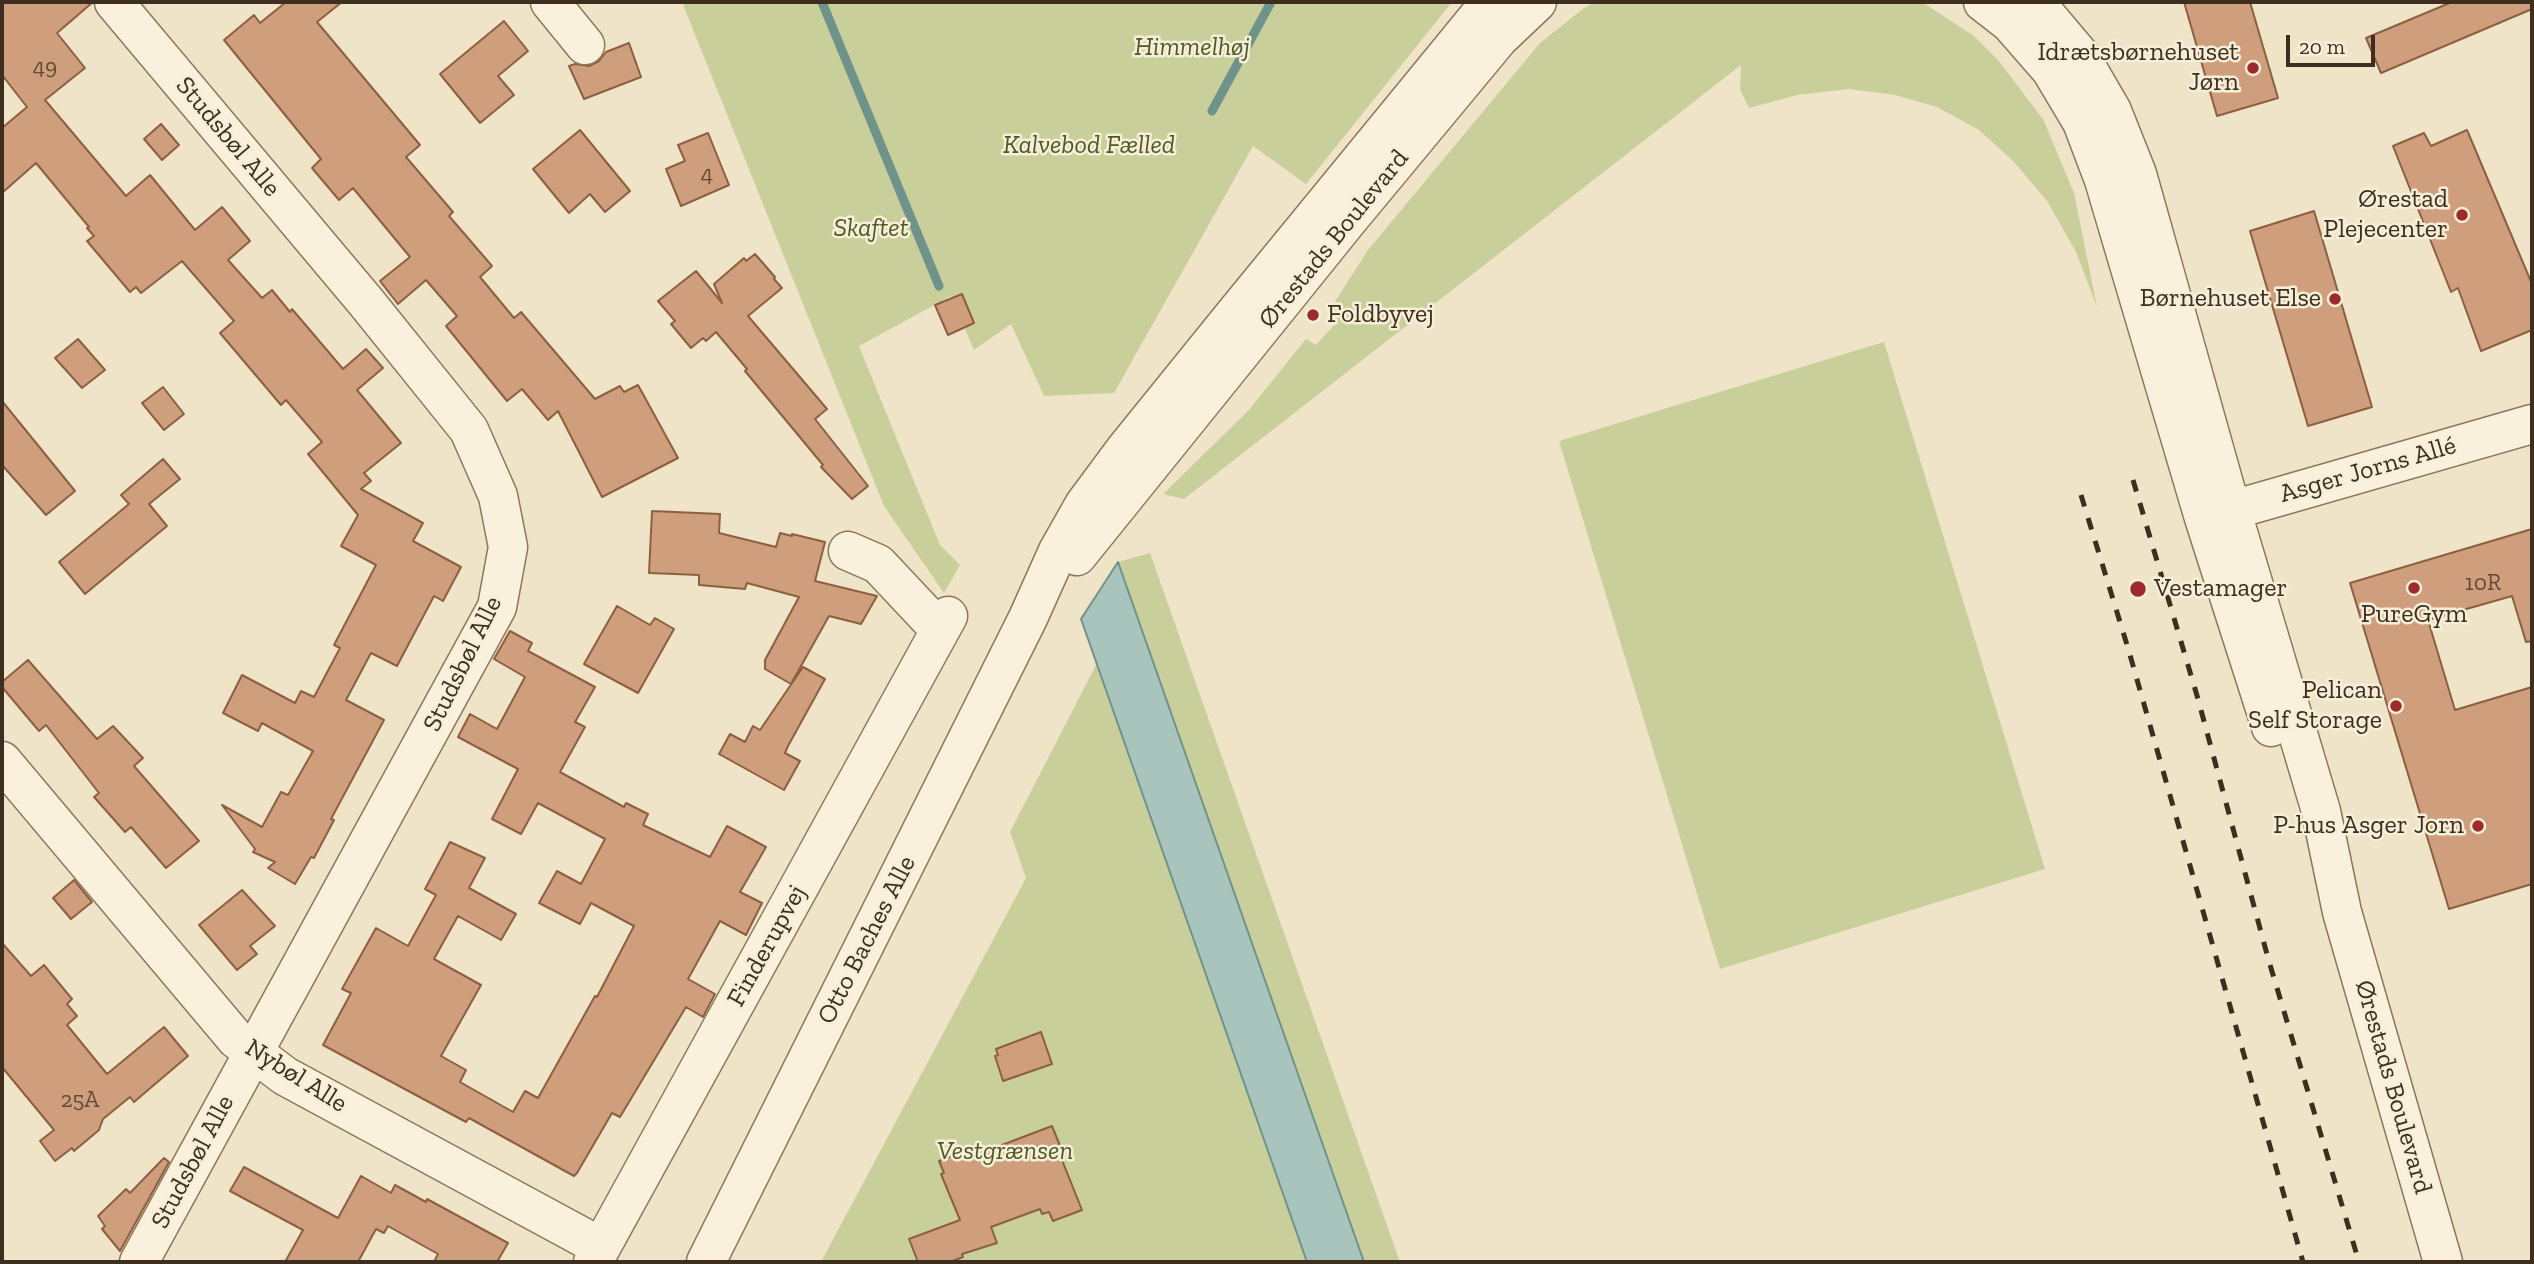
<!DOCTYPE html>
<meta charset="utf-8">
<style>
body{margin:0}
#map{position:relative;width:2534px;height:1264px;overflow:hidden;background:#f0e4c8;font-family:"Zilla Slab",serif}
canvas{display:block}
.frame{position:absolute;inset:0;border:4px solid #3d2e20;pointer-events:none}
.scale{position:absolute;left:2286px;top:35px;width:89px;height:32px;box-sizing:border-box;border:4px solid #3d2e20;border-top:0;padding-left:9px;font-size:21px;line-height:24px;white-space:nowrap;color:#3d2e20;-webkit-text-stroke:5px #f7eed8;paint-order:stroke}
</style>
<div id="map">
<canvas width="2534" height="1264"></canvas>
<div class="frame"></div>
<div class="scale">20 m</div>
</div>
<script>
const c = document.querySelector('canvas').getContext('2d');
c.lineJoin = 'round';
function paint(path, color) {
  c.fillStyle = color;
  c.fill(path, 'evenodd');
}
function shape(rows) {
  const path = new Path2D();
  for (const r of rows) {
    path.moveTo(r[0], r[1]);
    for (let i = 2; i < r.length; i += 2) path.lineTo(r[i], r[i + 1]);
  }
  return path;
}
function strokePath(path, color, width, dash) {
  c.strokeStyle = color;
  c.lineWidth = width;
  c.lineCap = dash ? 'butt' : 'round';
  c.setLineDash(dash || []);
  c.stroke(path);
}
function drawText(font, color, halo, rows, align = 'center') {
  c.font = font + ' "Zilla Slab",serif';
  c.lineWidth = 5;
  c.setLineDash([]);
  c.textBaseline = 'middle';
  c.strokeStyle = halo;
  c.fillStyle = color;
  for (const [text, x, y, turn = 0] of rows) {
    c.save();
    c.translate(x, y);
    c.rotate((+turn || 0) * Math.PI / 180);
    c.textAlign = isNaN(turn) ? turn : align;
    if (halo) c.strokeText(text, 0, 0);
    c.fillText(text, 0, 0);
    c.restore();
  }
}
paint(shape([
 [682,2,1452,2,1306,184,1253,146,1114,393,1044,396,1011,324,974,350,951,296,859,346,940,545,960,565,944,593,884,506],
 [1596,2,1922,2,1974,36,1998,60,2043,119,2074,193,2097,307,2076,252,2047,201,2014,162,1979,130,1937,107,1895,95,1849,89,1797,95,1749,108,1740,90,1741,65,1184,499,1163,494,1248,411,1306,339,1316,345,1337,322,1329,311,1368,250,1540,43,1584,8],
 [1884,342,2045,869,1720,969,1559,441],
 [1150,553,1400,1262,1364,1262,1118,562],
 [1097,663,1307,1262,821,1262,1026,878,1010,832]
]), '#c9cf9b');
const water = shape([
 [1118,562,1364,1262,1307,1262,1081,619,1118,562]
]);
paint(water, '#a9c4bc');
strokePath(water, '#6f938a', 2);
strokePath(shape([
 [822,2,939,286],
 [1212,111,1271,2]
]), '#6f938a', 9);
const building = shape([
 [2,2,93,2,57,33,85,68,45,100,126,196,150,175,195,230,222,207,250,241,228,260,262,298,272,290,290,312,292,309,343,369,366,349,383,368,357,390,401,443,364,473,371,481,361,489,423,523,413,541,461,567,443,601,434,596,397,666,371,653,346,700,384,720,331,819,334,820,314,858,311,857,295,884,268,868,275,862,253,852,255,849,222,805,262,827,281,792,288,795,313,751,262,723,258,731,223,713,242,675,295,703,301,691,314,697,340,648,334,645,376,565,341,546,358,515,308,454,322,442,286,400,281,405,220,333,234,321,182,261,141,293,136,287,130,292,87,241,94,236,87,228,89,227,36,163,2,193,2,128,27,107,2,75,2,2],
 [286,2,342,2,317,22,420,145,406,157,453,212,449,216,492,266,480,277,514,318,521,312,595,399,620,386,624,392,638,385,678,458,602,497,558,411,548,420,522,389,507,401,446,326,457,316,426,280,398,304,380,281,410,257,353,188,339,200,312,168,321,159,224,40,254,15,260,23,286,2],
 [2184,2,2250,2,2278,98,2217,116,2184,2],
 [2452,2,2532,2,2532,9,2381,73,2366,38,2452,2],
 [504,21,528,51,498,76,514,95,480,123,440,74,504,21],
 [629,43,641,77,584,99,569,66,575,64,589,66,599,61,606,52,629,43],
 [161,124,179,145,162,160,144,139,161,124],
 [580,130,630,191,605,212,590,194,569,213,533,169,580,130],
 [2467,130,2532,284,2532,330,2481,351,2458,288,2451,292,2393,146,2424,133,2431,146,2467,130],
 [708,133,729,185,681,206,666,169,685,161,678,145,708,133],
 [2314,211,2372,407,2308,426,2250,231,2314,211],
 [755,254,775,277,774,279,782,288,748,316,827,409,815,419,868,486,852,499,821,467,823,465,745,371,747,369,716,332,706,341,703,338,691,348,671,324,675,321,658,301,696,271,722,303,714,284,744,258,746,261,755,254],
 [962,294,974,323,948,335,935,305,962,294],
 [78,339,105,370,82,388,55,358,78,339],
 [163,387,184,414,164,430,142,403,163,387],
 [2,401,75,491,46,515,2,465,2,401],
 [163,459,180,479,149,504,167,526,85,594,59,562,129,504,121,495,163,459],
 [652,511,720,514,719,533,776,547,780,533,792,536,792,534,825,542,815,581,877,596,861,624,829,616,791,684,765,669,765,660,799,597,747,583,745,589,699,585,699,575,649,573,652,511],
 [2532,529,2532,641,2526,642,2512,596,2428,620,2455,710,2532,687,2532,884,2449,909,2350,583,2532,529],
 [617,606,650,625,655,618,674,629,638,693,584,664,617,606],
 [510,631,532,643,528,651,595,687,575,722,585,727,560,772,624,807,626,803,648,814,643,825,710,857,727,826,766,847,740,892,762,903,746,935,720,921,688,979,715,994,703,1017,686,1007,620,1117,612,1113,577,1173,574,1176,469,1118,466,1122,323,1045,351,993,342,989,376,928,408,946,436,895,425,889,450,842,485,858,469,888,516,914,501,940,458,916,434,959,481,985,441,1056,466,1070,460,1082,513,1112,525,1091,538,1098,595,996,597,997,634,926,591,903,580,924,539,903,557,871,581,884,605,839,538,803,521,834,492,819,518,769,458,737,470,714,497,729,525,677,494,659,510,631],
 [28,660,97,739,113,726,143,758,134,766,199,841,166,868,131,827,125,832,94,797,99,793,46,725,39,731,2,687,2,682,28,660],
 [803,667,825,679,788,746,785,753,800,761,784,790,719,754,730,734,745,742,753,726,760,730,803,667],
 [74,880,92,902,71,919,53,898,74,880],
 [242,890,275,926,250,946,257,954,237,970,199,925,242,890],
 [2,943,31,976,44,965,72,999,67,1004,77,1016,67,1025,107,1074,164,1027,188,1056,134,1102,130,1097,103,1119,99,1130,74,1151,72,1148,55,1161,40,1141,54,1130,2,1067,2,943],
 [1041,1032,1052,1064,1003,1081,995,1056,998,1055,996,1049,1041,1032],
 [1052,1126,1061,1148,1058,1150,1082,1210,1053,1221,1049,1212,1042,1214,1040,1209,991,1227,997,1243,962,1254,963,1257,950,1262,918,1262,909,1239,960,1220,941,1174,944,1173,939,1161,970,1149,973,1156,1052,1126],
 [164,1158,169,1162,120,1251,102,1229,105,1226,98,1216,126,1189,130,1193,164,1158],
 [244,1167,338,1218,361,1176,391,1193,395,1185,426,1202,427,1199,508,1243,497,1262,434,1262,438,1254,388,1226,384,1233,376,1229,358,1262,285,1262,303,1230,230,1191,244,1167]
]);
paint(building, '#cf9f7d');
strokePath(building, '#8d5f41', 2);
const minor = shape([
 [114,2,366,302,469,430,498,496,508,547,497,607,139,1262],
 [550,2,585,45],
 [1983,2,2010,23,2051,70,2082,122,2104,180,2204,518,2271,727],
 [2035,2,2079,54,2112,111,2137,174,2231,509,2321,811,2342,912,2443,1262],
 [2208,517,2532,424],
 [848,551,878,564,940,630],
 [1077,556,1348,220,1499,38,1537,2],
 [2,761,236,1039,285,1076,601,1247],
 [593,1262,948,616],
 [706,1262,1028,618,1058,551,1084,505,1124,451,1234,315,1478,17,1495,2]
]);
strokePath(minor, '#8d765c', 41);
strokePath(minor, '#faf1dc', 38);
strokePath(shape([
 [2133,480,2198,699,2268,958,2359,1262],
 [2081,495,2128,648,2303,1262]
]), '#3d2e20', 5, [12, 12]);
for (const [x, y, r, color] of [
 [2253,68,7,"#9e2a2b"],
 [2462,215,7,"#9e2a2b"],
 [2335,299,7,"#9e2a2b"],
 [1313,315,7,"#9e2a2b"],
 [2414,588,7,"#9e2a2b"],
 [2138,589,9,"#9e2a2b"],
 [2396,706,7,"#9e2a2b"],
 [2478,826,7,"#9e2a2b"]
]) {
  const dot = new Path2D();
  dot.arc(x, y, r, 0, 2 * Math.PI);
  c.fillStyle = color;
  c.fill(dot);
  strokePath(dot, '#f7eed8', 2.5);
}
drawText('23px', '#624a37', null, [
 ["49",45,67],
 ["4",707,174],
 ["10R",2483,583],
 ["25A",80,1100]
]);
drawText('italic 26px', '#4d5a26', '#f7eed8', [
 ["Himmelhøj",1192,48],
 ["Kalvebod Fælled",1089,146],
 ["Skaftet",871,229],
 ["Vestgrænsen",1005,1152]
]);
drawText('26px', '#3d2e20', '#f7eed8', [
 ["Idrætsbørnehuset",2239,53],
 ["Jørn",2239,83],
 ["Ørestad",2448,200],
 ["Plejecenter",2448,230],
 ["Børnehuset Else",2321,299],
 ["Foldbyvej",1327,315,"left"],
 ["Vestamager",2154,589,"left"],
 ["PureGym",2414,615,"center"],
 ["Pelican",2382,691],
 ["Self Storage",2382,721],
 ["P-hus Asger Jorn",2464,826]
], 'right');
drawText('26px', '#3d2e20', '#f7eed8', [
 ["Studsbøl Alle",228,137,50],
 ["Ørestads Boulevard",1334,239,-51],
 ["Asger Jorns Allé",2368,470,-16],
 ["Studsbøl Alle",463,664,-64],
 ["Otto Baches Alle",867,940,-63],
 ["Finderupvej",767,946,-61],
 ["Nybøl Alle",296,1076,32],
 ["Ørestads Boulevard",2393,1087,74],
 ["Studsbøl Alle",193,1162,-62]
]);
</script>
